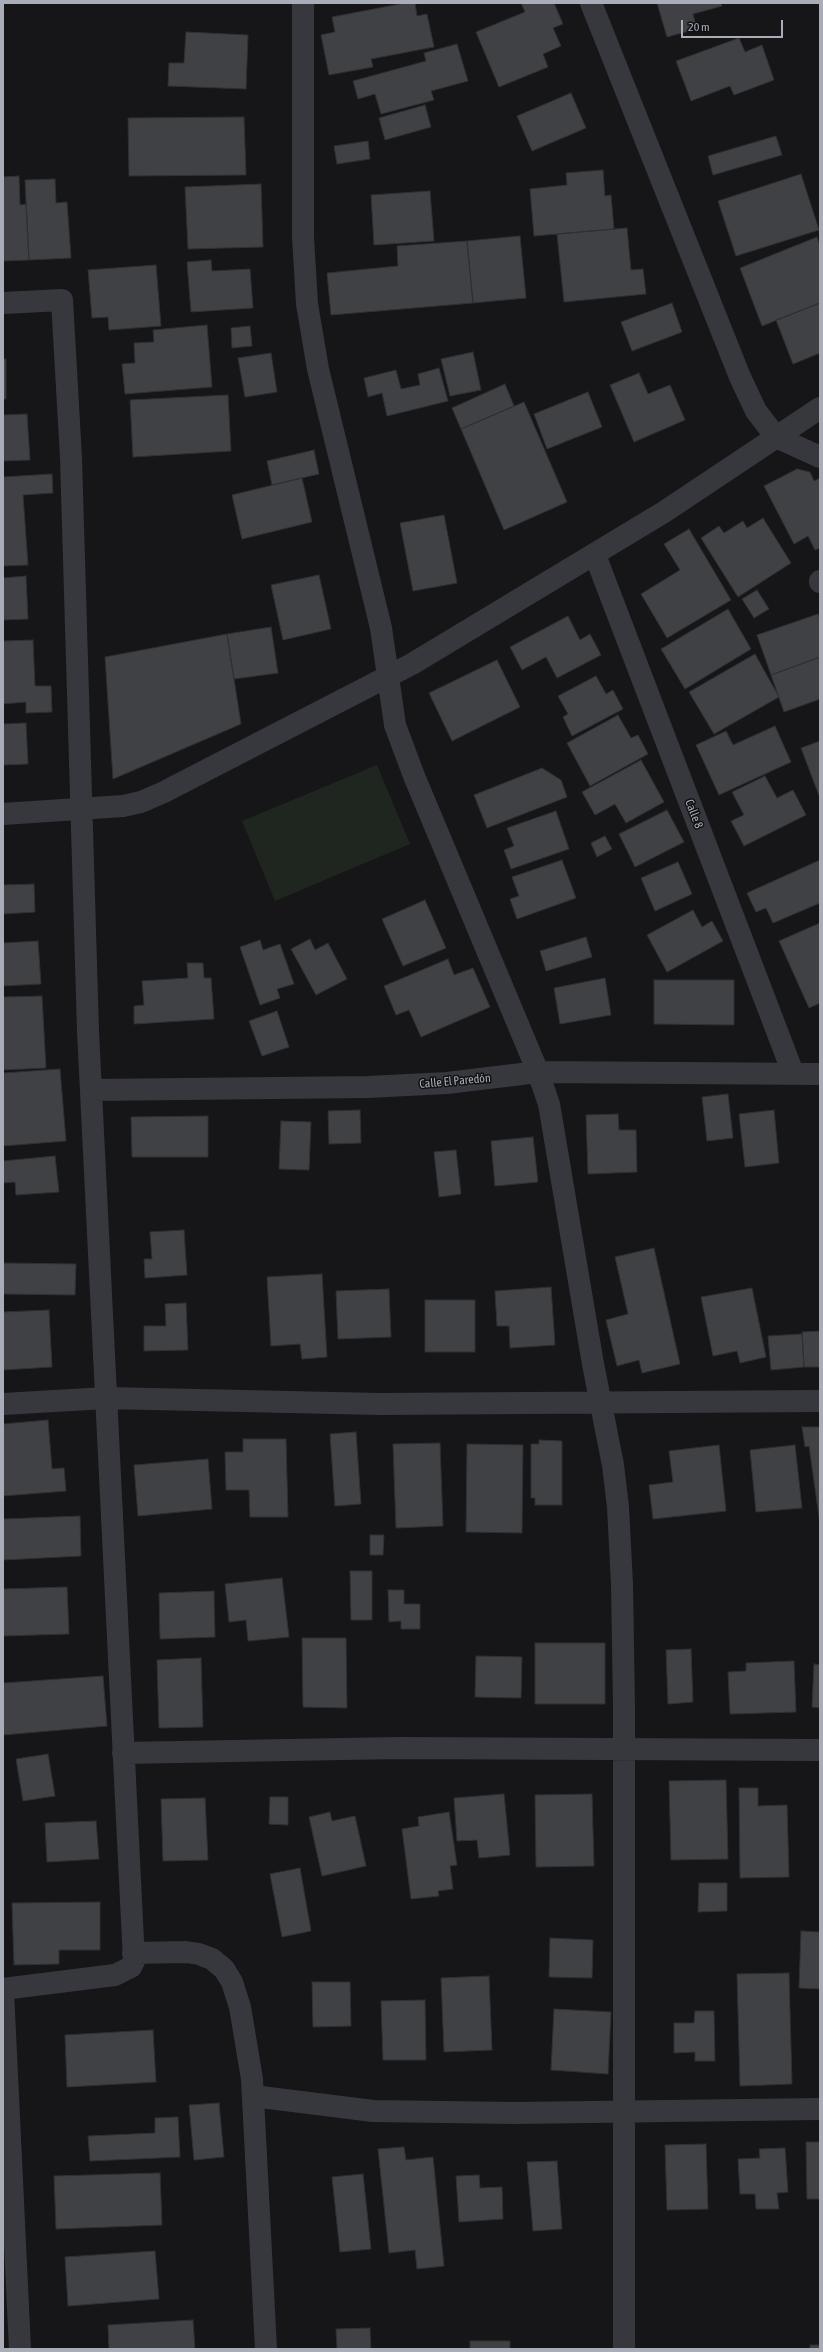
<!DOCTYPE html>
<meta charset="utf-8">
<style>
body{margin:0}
#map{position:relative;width:823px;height:2352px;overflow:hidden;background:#161618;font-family:"Asap Condensed",sans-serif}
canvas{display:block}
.frame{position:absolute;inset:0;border:4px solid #a8adb8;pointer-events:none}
.scale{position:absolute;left:681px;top:20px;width:102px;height:18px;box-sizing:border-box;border:2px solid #a8adb8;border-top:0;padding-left:5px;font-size:12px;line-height:14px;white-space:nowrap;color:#a8adb8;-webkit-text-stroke:3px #111113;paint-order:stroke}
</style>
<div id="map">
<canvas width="823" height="2352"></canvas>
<div class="frame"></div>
<div class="scale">20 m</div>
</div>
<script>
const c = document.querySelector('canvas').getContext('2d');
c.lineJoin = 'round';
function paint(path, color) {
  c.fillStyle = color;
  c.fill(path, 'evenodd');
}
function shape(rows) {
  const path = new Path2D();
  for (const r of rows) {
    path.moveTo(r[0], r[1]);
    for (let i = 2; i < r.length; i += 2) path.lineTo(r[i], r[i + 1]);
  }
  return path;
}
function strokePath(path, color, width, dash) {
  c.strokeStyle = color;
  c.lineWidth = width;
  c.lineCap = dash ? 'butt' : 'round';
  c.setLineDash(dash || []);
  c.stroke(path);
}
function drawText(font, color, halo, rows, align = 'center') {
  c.font = font + ' "Asap Condensed",sans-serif';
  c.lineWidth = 3;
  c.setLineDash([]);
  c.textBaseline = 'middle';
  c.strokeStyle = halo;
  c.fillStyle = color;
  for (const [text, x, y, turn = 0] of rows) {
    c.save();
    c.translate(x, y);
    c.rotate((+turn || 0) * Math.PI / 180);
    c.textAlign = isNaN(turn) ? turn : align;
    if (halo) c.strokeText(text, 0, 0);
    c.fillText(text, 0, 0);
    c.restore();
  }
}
paint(shape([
 [377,765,410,844,275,901,242,821]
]), '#1e261f');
const building = shape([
 [405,3,415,3,417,16,427,14,434,47,371,59,373,67,329,75,321,35,335,32,332,17,405,3],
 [521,3,554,3,563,24,553,28,561,46,543,54,548,67,499,87,476,32,525,12,521,3],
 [657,3,721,3,722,6,693,14,697,29,667,37,657,3],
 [186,32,248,35,246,89,168,86,169,63,184,63,186,32],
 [739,38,745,52,762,45,774,80,734,95,730,86,691,101,676,61,739,38],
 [457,44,468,81,431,91,434,100,381,114,375,94,358,99,353,81,426,61,424,53,457,44],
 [571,93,586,128,532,151,517,116,571,93],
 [425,105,431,127,385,140,379,118,425,105],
 [244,117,246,175,129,176,128,118,244,117],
 [776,136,782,155,713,175,708,156,776,136],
 [368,141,370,159,337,164,334,146,368,141],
 [603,170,605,196,611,195,614,229,534,236,530,189,567,185,566,173,603,170],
 [801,174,819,230,736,256,718,201,801,174],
 [19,176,20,205,26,204,29,260,3,261,3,177,19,176],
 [55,179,56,203,67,202,71,258,29,260,25,180,55,179],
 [261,184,263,247,188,249,185,187,261,184],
 [430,191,434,241,374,245,371,195,430,191],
 [627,228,631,270,643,269,646,294,564,302,557,234,627,228],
 [520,236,526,298,473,303,467,241,520,236],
 [817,237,820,246,820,303,762,326,740,268,817,237],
 [467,241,473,303,331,315,327,273,398,266,397,246,467,241],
 [211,260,212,271,250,269,253,308,191,312,187,262,211,260],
 [156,265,161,326,109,330,108,317,92,318,88,270,156,265],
 [672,303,682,332,632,351,621,322,672,303],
 [820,303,820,353,793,364,776,320,820,303],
 [207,325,212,387,125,394,122,364,135,363,134,343,154,342,153,330,207,325],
 [250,326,252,346,232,348,231,328,250,326],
 [473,352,481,390,450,396,441,359,473,352],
 [271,353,277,392,245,397,238,358,271,353],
 [3,359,6,359,6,399,3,399,3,359],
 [439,368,448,401,387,416,382,393,368,397,364,378,396,370,401,389,420,385,418,374,439,368],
 [639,373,648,394,670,385,685,420,634,442,610,385,639,373],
 [505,384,514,406,461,429,452,408,505,384],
 [588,392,602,427,547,449,534,414,588,392],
 [228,395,231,451,133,457,130,400,228,395],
 [524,402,567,502,504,530,461,429,524,402],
 [27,414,30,460,3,461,3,415,27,414],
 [314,450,319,474,272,485,267,461,314,450],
 [797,469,810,472,814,481,820,478,820,548,815,550,808,536,794,544,764,486,797,469],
 [52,474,53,493,23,495,28,565,3,566,3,477,52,474],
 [302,478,312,522,242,539,232,495,302,478],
 [444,515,457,583,413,591,400,523,444,515],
 [763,518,791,563,738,597,701,538,719,526,724,533,743,521,747,528,763,518],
 [689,529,731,600,667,638,641,594,680,570,664,544,689,529],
 [319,575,331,629,283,640,271,585,319,575],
 [26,576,28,619,3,620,3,578,26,576],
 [757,590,769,609,754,618,742,599,757,590],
 [728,609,751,649,685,689,661,649,728,609],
 [818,614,820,620,820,657,771,675,757,635,818,614],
 [568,616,580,640,590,634,601,655,557,678,546,657,522,670,510,647,568,616],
 [271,627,278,673,234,679,227,634,271,627],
 [227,634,241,724,113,779,105,657,227,634],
 [33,640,35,686,51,686,52,712,26,713,26,702,3,704,3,641,33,640],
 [755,654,779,697,714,734,689,692,755,654],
 [820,657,820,699,784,712,771,675,820,657],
 [497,660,520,707,452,741,429,693,497,660],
 [596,676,606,694,613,690,623,709,572,736,563,717,568,714,558,696,596,676],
 [618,715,631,738,638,735,648,754,590,786,567,743,618,715],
 [26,723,28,764,3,765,3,724,26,723],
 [775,726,791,762,719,795,696,745,726,731,733,745,775,726],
 [820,741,820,798,801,748,820,741],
 [641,760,664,802,626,823,615,804,595,815,582,792,641,760],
 [542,768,561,780,567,797,487,828,474,795,542,768],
 [765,776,777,798,793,790,806,815,744,846,731,821,744,815,732,792,765,776],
 [667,810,684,842,635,867,619,834,667,810],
 [556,811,569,849,511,869,504,850,514,846,507,828,556,811],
 [605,836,612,849,597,857,591,843,605,836],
 [562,860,576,898,517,919,510,899,519,896,512,877,562,860],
 [820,860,820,903,773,923,766,908,756,912,747,893,820,860],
 [678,862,692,894,655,911,641,878,678,862],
 [34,884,35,912,3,914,3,885,34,884],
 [425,900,446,948,403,966,382,919,425,900],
 [693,910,702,927,712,921,723,941,667,972,647,935,693,910],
 [820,923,820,1003,809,1008,779,941,820,923],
 [586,937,592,957,546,971,540,951,586,937],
 [310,939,315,950,328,943,347,979,316,995,291,949,310,939],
 [260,940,263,950,280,944,294,984,277,989,280,998,260,1005,240,947,260,940],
 [38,941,41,984,3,986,3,943,38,941],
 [448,959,454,975,473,968,490,1007,421,1037,409,1010,396,1015,384,986,448,959],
 [187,963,203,963,204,978,211,978,214,1019,134,1024,134,1006,144,1005,142,981,188,978,187,963],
 [605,978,611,1015,560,1024,554,988,605,978],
 [654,980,734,980,734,1025,654,1024,654,980],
 [42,996,46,1068,3,1070,3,997,42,996],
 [277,1011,289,1047,262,1056,249,1021,277,1011],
 [60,1069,66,1141,3,1146,3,1073,60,1069],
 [728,1094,733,1138,707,1141,702,1097,728,1094],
 [360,1110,361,1143,329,1144,328,1111,360,1110],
 [774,1110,779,1163,745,1167,739,1114,774,1110],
 [618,1114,619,1130,636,1130,637,1172,588,1174,586,1115,618,1114],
 [208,1116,208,1157,132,1157,131,1117,208,1116],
 [281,1121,311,1122,309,1170,279,1169,281,1121],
 [533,1137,538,1182,495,1186,491,1141,533,1137],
 [456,1150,461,1194,439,1197,434,1152,456,1150],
 [55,1156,59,1192,16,1195,15,1182,3,1183,3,1161,55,1156],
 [184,1230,187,1275,145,1278,144,1259,152,1259,150,1232,184,1230],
 [654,1248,680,1364,642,1373,639,1360,617,1366,606,1320,628,1314,615,1257,654,1248],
 [3,1263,76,1264,75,1295,3,1294,3,1263],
 [322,1274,327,1357,302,1359,300,1344,271,1346,267,1277,322,1274],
 [551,1287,555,1345,510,1348,509,1326,497,1326,495,1291,551,1287],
 [752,1288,766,1357,740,1363,737,1351,713,1356,701,1297,752,1288],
 [389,1289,391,1337,338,1339,336,1291,389,1289],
 [425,1300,475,1300,475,1352,425,1352,425,1300],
 [186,1303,188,1350,144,1351,144,1326,166,1326,165,1304,186,1303],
 [49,1310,52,1367,3,1370,3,1312,49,1310],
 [820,1331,820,1367,804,1367,802,1332,820,1331],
 [802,1334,804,1367,771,1370,768,1336,802,1334],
 [48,1420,52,1469,64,1468,66,1491,3,1496,3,1424,48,1420],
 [802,1427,820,1427,820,1524,809,1446,805,1447,802,1427],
 [356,1432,361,1504,335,1506,330,1434,356,1432],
 [243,1439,286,1439,288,1517,250,1517,249,1490,226,1490,225,1452,243,1452,243,1439],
 [539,1440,562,1441,562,1505,535,1505,535,1498,531,1498,531,1444,539,1444,539,1440],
 [440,1443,443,1526,396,1528,393,1444,440,1443],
 [467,1444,523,1445,522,1533,466,1532,467,1444],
 [719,1445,726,1511,653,1519,649,1485,673,1482,669,1451,719,1445],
 [795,1445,802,1508,756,1512,750,1450,795,1445],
 [208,1459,212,1509,138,1516,134,1465,208,1459],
 [80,1516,81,1556,3,1560,3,1519,80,1516],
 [370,1535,384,1535,383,1555,370,1555,370,1535],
 [350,1571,372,1571,372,1620,351,1620,350,1571],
 [282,1578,289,1637,248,1641,246,1620,229,1622,225,1584,282,1578],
 [67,1587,69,1634,3,1636,3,1589,67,1587],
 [388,1590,404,1590,404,1604,420,1604,420,1629,401,1629,401,1621,389,1622,388,1590],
 [214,1591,215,1637,160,1639,159,1593,214,1591],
 [302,1638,346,1638,347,1708,303,1707,302,1638],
 [535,1643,605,1643,605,1704,535,1704,535,1643],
 [691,1649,693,1702,668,1704,666,1650,691,1649],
 [476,1656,522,1657,521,1698,475,1697,476,1656],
 [201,1658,203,1727,159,1728,157,1660,201,1658],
 [794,1661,796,1712,730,1714,728,1672,746,1671,746,1663,794,1661],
 [814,1664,820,1665,820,1708,812,1707,814,1664],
 [103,1676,107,1726,3,1735,3,1683,103,1676],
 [48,1754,55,1796,23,1801,16,1759,48,1754],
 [726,1780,728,1859,671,1860,669,1781,726,1780],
 [739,1788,758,1788,758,1806,787,1805,789,1877,740,1878,739,1788],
 [504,1794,510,1855,479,1858,477,1840,457,1841,454,1798,504,1794],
 [592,1794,594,1866,536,1867,535,1795,592,1794],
 [270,1797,288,1797,288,1825,269,1824,270,1797],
 [205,1798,208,1860,163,1861,161,1799,205,1798],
 [330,1812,332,1821,355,1816,366,1866,322,1876,309,1817,330,1812],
 [449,1812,457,1865,450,1866,453,1889,438,1891,439,1896,411,1899,402,1829,419,1826,418,1817,449,1812],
 [96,1821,99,1859,47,1862,45,1823,96,1821],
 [300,1868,311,1931,282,1937,270,1874,300,1868],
 [699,1883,727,1883,727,1911,698,1912,699,1883],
 [100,1902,100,1950,59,1950,59,1964,14,1965,12,1903,100,1902],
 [801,1931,820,1932,820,1989,799,1988,801,1931],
 [550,1938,593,1940,592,1978,549,1977,550,1938],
 [789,1973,792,2084,740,2086,737,1974,789,1973],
 [489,1976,492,2050,444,2052,441,1978,489,1976],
 [312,1982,350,1982,351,2026,313,2027,312,1982],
 [425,2000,426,2060,383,2060,381,2001,425,2000],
 [554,2009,611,2012,608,2074,551,2070,554,2009],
 [695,2011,714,2011,715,2061,695,2061,695,2052,674,2053,674,2023,694,2023,695,2011],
 [153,2030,156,2082,67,2087,65,2035,153,2030],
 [219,2103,224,2157,194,2160,189,2105,219,2103],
 [178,2117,180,2157,90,2161,88,2136,155,2133,155,2118,178,2117],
 [806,2142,820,2142,820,2199,807,2199,806,2142],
 [706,2144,708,2209,667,2210,665,2145,706,2144],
 [404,2147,406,2160,433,2157,444,2266,417,2269,415,2250,389,2253,378,2149,404,2147],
 [785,2148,788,2192,777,2193,779,2209,756,2209,755,2194,740,2194,738,2159,760,2158,759,2149,785,2148],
 [557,2161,562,2229,533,2231,527,2162,557,2161],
 [160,2173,162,2225,56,2229,54,2176,160,2173],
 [363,2174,371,2249,340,2252,332,2177,363,2174],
 [479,2175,480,2188,502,2187,503,2219,459,2222,456,2176,479,2175],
 [155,2251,159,2299,68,2306,65,2257,155,2251],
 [193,2320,195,2349,109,2349,108,2325,193,2320],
 [370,2328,371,2349,337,2349,336,2329,370,2328],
 [470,2341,510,2341,510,2349,470,2349,470,2341],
 [810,2345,820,2345,820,2349,810,2349,810,2345]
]);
paint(building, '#404145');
strokePath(building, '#303034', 1);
strokePath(shape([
 [303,3,303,237,307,304,318,369,381,628,395,725,414,776,538,1072,549,1104,593,1364,613,1465,618,1507,622,1584,624,1707,624,2349],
 [591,3,740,377,756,411,776,437,820,457],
 [3,303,62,300,71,458,88,1031,134,1961,131,1967,115,1975,3,1989],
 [595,555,793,1073],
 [820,581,820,582],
 [3,814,123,806,141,802,164,792,412,664,664,512,820,408],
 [91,1090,368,1087,447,1083,538,1072,820,1074],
 [3,1404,106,1398,380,1404,820,1401],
 [123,1753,399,1748,820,1750],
 [133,1953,186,1952,199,1954,212,1959,224,1969,232,1982,240,2007,252,2079,266,2349],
 [3,1991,20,2349],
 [253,2096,373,2111,515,2113,820,2109]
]), '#37383d', 22);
drawText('12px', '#a8adb8', '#111113', [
 ["Calle 8",694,814,69],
 ["Calle El Paredón",455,1081,-5]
]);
</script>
